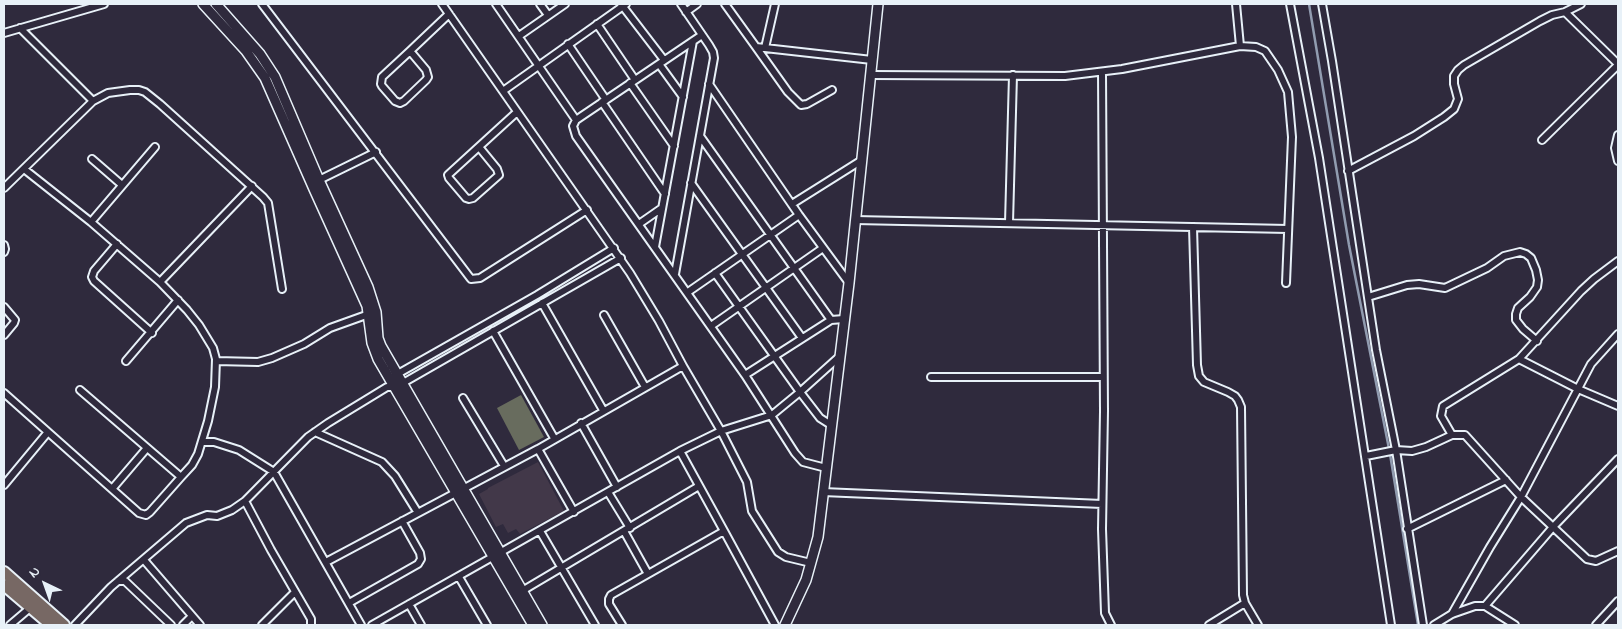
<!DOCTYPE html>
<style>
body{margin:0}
#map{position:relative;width:1622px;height:629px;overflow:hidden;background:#2f2a3d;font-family:"Indie Flower",sans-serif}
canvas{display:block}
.frame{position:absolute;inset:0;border:5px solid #e8f1f8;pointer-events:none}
.north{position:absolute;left:20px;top:559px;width:50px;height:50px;-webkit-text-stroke:4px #2f2a3d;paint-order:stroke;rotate:318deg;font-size:14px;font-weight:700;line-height:20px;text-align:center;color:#e8f1f8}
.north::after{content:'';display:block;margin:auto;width:18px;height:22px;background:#e8f1f8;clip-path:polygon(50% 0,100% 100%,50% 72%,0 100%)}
</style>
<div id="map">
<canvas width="1622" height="629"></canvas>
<div class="frame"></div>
<div class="north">N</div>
</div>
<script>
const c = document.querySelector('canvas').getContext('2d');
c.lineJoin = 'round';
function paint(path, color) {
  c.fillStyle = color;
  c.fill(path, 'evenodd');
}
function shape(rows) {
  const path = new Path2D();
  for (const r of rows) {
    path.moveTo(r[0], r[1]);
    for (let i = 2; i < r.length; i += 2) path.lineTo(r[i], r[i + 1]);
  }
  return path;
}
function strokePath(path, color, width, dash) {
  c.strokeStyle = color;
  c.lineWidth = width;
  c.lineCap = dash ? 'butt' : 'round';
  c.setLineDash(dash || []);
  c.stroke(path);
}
paint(shape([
 [538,462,564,511,520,534,516,529,508,533,503,524,496,527,479,494,488,489,488,488]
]), '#423849');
paint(shape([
 [521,395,544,437,519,450,497,408]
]), '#686c5e');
strokePath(shape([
 [1309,4,1349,245,1390,454,1418,625]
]), '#919cb0', 2.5);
const street = shape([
 [262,4,471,279,480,278,587,210],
 [496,4,576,120,573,126,576,136,745,375,795,453,803,462,826,468],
 [540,4,548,15],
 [621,4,664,60],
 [725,4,756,47,872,60],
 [1236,4,1240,46,1256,47,1265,51,1278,70,1288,92,1292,137,1286,283],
 [1290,4,1319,158,1391,625],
 [1322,4,1332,61,1376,350,1396,450,1423,625],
 [686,12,697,4],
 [1565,12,1618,64],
 [597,24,635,80],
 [20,28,93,101],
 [4,33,104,4],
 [519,36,565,4],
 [568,44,606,100],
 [756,47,788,92,801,105,807,104,832,90],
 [765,48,775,4],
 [410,51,426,70,428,77,426,80,404,101,400,103,395,101,382,86,381,84,382,77,410,51,449,14],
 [659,64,683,97],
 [1102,72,1104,411,1102,529,1105,613,1111,625],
 [871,75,1065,76,1122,69,1240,46],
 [630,83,674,146],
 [709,84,799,215,849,283],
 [503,91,626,4],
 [602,102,665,194],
 [576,120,702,35],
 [1618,135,1615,148,1618,161],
 [700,136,831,320],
 [1542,140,1618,65],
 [479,147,497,169,499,175,473,198,469,199,466,198,449,178,448,175,517,112],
 [92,159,122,185],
 [1348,171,1414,136,1444,117,1454,109,1458,99,1454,84,1454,76,1458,70,1464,65,1540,21,1552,15,1565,12,1581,4],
 [319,180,376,152],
 [691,183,802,338],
 [4,188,93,101,108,93,130,90,139,90,145,92,160,104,263,197,268,203,282,289],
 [792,204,862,160],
 [855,220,1288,229],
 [91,222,155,147],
 [1009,223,1013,75],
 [639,224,662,208],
 [1193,227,1197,365,1199,376,1204,382,1228,392,1235,396,1238,400,1241,407,1243,595,1245,603,1258,625],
 [117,244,94,271,92,277,94,281,152,333],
 [4,245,5,249,4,252],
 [655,247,693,41],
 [715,273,800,392,820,418,831,425],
 [675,274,714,58,713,52,709,45,681,4],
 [160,282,252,186],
 [688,292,799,215],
 [1368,297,1407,285,1419,284,1445,288,1487,268,1504,256,1520,252,1526,254,1531,258,1536,270,1538,280,1537,287,1530,297,1518,308,1516,314,1516,320,1523,329,1537,341],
 [542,303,603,410],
 [4,307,15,320,14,323,4,335],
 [604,315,645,387],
 [711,326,823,248],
 [493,331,554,438],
 [1519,359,1578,389,1618,406],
 [126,361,178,300],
 [216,361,258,362,272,358,304,344,330,328,369,314],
 [683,366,721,431,747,482,752,511,778,552,786,557,811,563],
 [745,375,831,320,844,319],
 [394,376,537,295,614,248],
 [931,377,1103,377],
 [80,390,181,477],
 [4,393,139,513,146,515,150,512,181,477,192,465,198,454,208,421,215,387,216,359,213,348,199,325,187,310,160,282,91,222,24,169],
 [463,398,504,466],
 [581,423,617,487],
 [315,432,382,462,395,476,418,513],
 [1452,435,1441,416,1443,406,1519,359,1581,291,1594,279,1618,261],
 [202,442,214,442,239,450,274,472,361,625],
 [538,449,574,512],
 [680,451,721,431,772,415,800,392,840,356],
 [1366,456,1396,450,1412,451,1426,447,1452,435,1465,435,1521,497,1587,559,1596,561,1618,551],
 [4,485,48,432],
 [112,489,147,448],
 [608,492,630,528],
 [823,492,1102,504],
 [1407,529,1506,480],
 [540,531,595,625],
 [624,531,648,574],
 [724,531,775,625],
 [144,560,200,625],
 [326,562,538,449,683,366,659,321,630,273,442,4],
 [459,577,487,625],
 [118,581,125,581,171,625],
 [522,591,699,486],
 [349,603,418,564,421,559,420,553,402,521],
 [409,604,421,625],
 [1485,606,1553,527,1618,459],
 [1452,614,1490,547,1521,497,1591,364,1618,334],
 [10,625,30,608],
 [75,625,111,587,186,523,207,515,217,516,232,510,245,501],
 [183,625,192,616],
 [262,625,295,592],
 [311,625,311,619,271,550,245,501,308,437,328,423,387,387,395,387,403,383,621,258],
 [372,625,680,451,724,531,611,595,609,599,609,604,622,625],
 [1209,625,1245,603],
 [1434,625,1452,614,1475,606,1485,606,1515,625],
 [1596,625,1618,601]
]);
const secondary = shape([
 [203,4,246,51,265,78,314,189,367,306,372,343,378,359,533,625],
 [216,4,260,54,275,77,319,180,368,287,376,312,378,338,381,346,542,625],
 [785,625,806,580,818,537,849,283,878,4]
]);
const primary = shape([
 [4,572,64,625],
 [4,585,51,625]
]);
strokePath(street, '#e8f1f8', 10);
strokePath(secondary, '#e8f1f8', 12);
strokePath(primary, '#e8f1f8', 14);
strokePath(street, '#2f2a3d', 6);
strokePath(secondary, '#2f2a3d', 9);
strokePath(primary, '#776864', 10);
</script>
